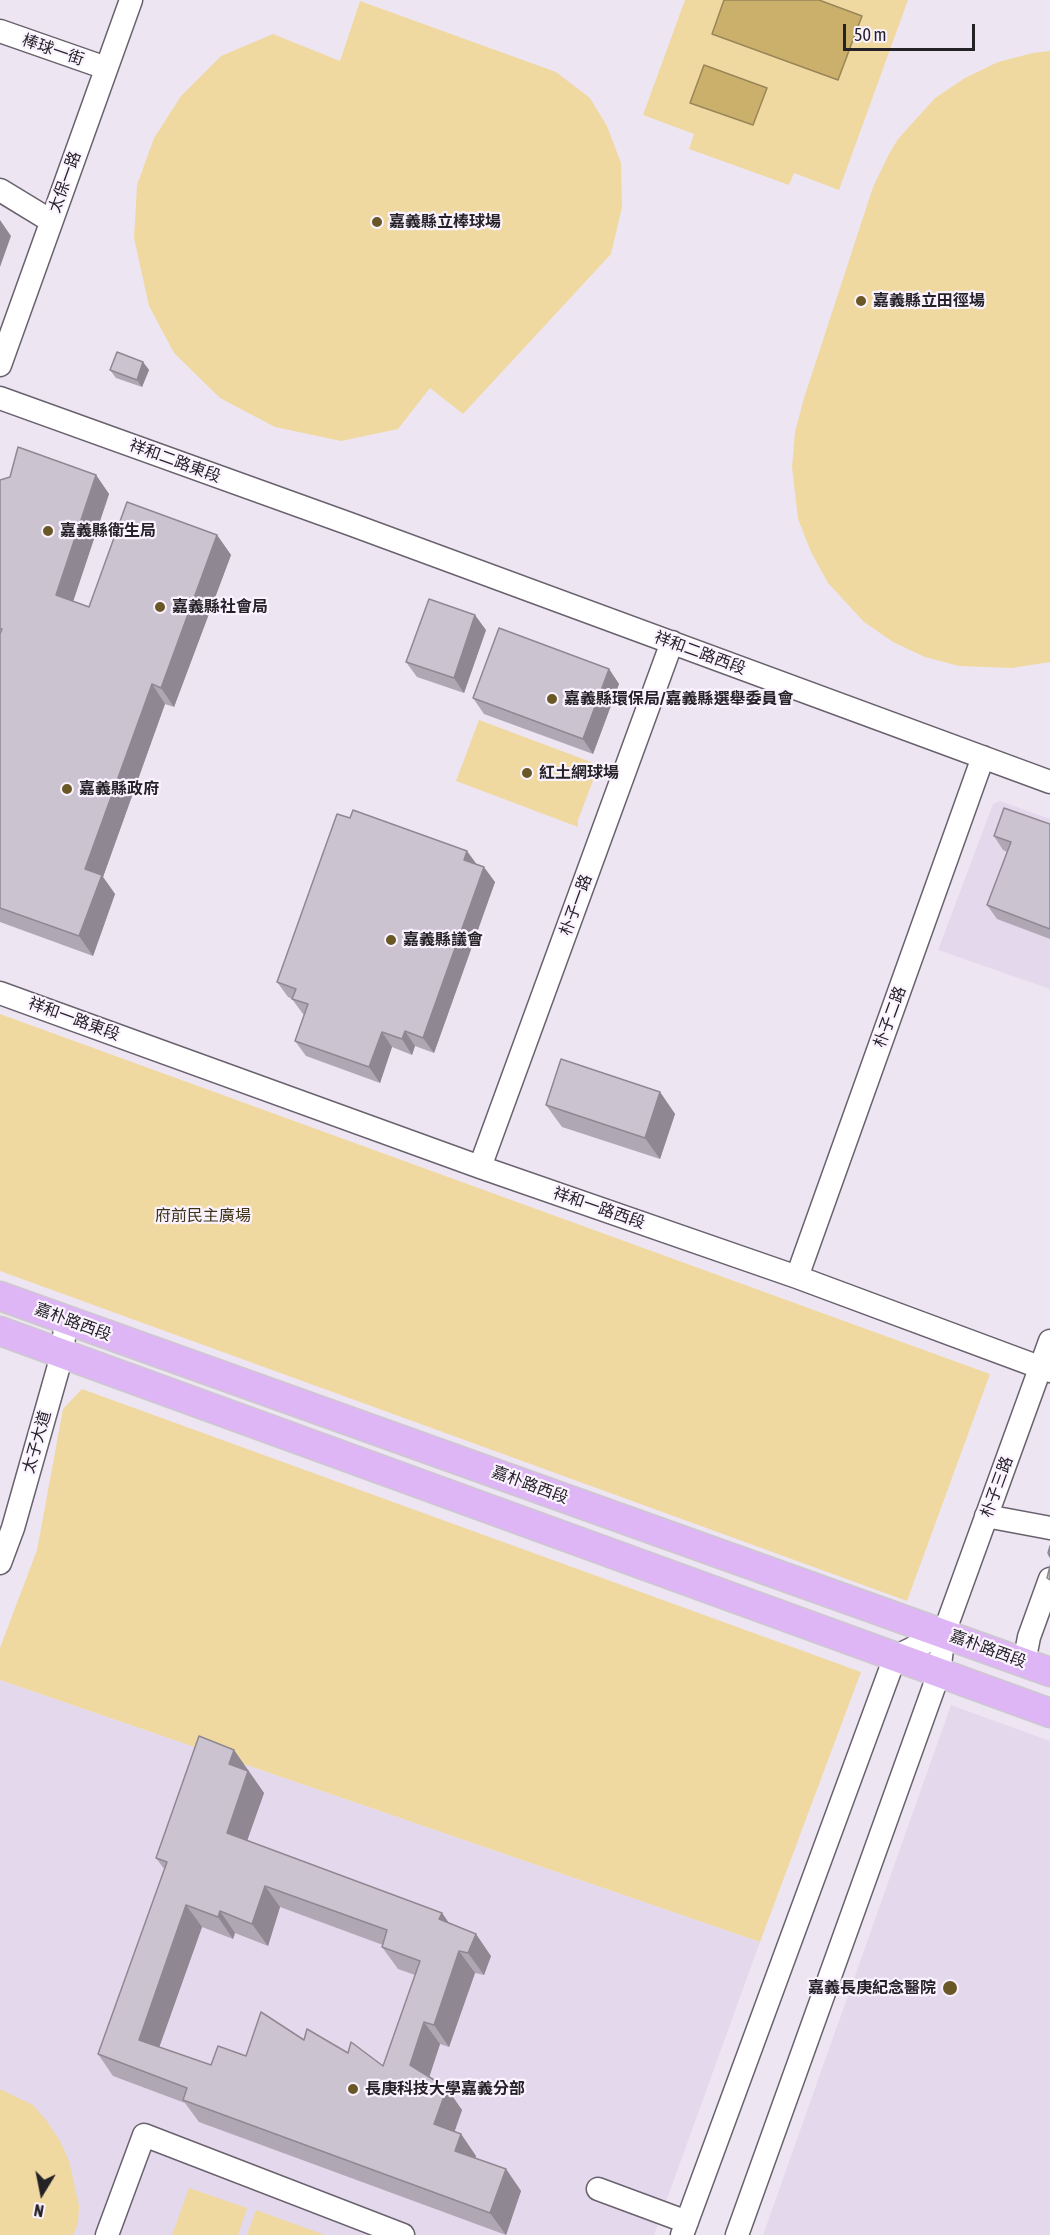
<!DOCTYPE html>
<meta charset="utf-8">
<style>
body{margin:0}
#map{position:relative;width:1050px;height:2235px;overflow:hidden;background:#eee5f3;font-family:"Asap Condensed",sans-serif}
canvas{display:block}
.north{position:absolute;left:12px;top:2163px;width:60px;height:60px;-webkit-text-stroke:4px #faf3ff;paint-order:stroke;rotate:190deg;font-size:16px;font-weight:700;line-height:24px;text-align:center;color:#252227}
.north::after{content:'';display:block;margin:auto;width:21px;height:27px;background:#252227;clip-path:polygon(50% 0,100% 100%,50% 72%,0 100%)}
.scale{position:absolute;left:843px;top:24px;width:132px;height:27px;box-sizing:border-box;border:3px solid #252227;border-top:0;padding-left:8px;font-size:18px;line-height:21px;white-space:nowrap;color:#252227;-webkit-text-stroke:4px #faf3ff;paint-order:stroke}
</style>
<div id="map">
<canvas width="1050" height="2235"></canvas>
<div class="north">N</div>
<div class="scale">50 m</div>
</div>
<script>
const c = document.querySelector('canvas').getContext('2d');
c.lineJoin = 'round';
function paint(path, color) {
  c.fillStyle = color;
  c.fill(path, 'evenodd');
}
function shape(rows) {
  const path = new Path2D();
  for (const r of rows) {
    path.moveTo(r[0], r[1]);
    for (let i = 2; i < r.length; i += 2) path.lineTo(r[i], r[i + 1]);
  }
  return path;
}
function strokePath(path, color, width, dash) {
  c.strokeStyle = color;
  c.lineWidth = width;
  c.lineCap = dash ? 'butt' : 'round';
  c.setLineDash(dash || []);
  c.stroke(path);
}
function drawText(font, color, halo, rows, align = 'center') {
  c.font = font + ' "Asap Condensed","Noto Sans TC",sans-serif';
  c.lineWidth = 4.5;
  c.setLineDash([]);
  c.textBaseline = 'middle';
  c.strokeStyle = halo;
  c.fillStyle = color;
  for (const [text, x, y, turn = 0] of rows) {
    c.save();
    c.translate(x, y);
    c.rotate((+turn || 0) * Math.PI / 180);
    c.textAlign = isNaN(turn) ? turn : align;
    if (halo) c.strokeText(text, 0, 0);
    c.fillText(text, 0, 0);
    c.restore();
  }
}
paint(shape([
 [1000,801,1050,819,1050,989,938,950,993,804],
 [0,1680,760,1942,654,2235,0,2235],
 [951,1705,1050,1741,1050,2235,763,2235]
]), '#e4d8ed');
paint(shape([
 [685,0,908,0,839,190,794,173,789,185,689,149,694,134,643,115],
 [360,1,556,72,590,98,607,126,621,163,622,207,611,254,463,414,430,388,398,429,341,441,275,427,220,398,174,353,149,306,134,238,137,185,154,138,181,96,221,56,273,34,340,61],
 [1050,51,1050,662,1012,668,959,666,925,657,893,642,864,622,828,583,811,552,798,519,792,467,795,432,804,398,873,187,889,154,898,139,935,98,965,78,998,62,1033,53],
 [479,720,599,765,578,820,578,827,456,781],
 [0,1014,990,1374,907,1601,0,1271],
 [82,1389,861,1672,760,1942,0,1680,0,1648,37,1550,63,1409],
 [0,2089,33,2105,46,2120,60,2141,69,2161,79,2206,78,2224,73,2235,0,2235],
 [189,2188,247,2208,238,2235,172,2235],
 [256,2210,325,2235,247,2235]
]), '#efd9a1');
const water = shape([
 [724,0,819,0,862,16,838,80,712,34,724,0],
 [704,65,767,88,753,125,690,103,704,65]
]);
paint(water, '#cbb06b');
strokePath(water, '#998557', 1.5);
const minor = shape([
 [0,31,106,68],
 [0,190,51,221],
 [0,365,131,0],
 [0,398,350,524,1050,782],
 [0,993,480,1167,797,1277,1050,1371],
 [480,1167,672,642],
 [797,1277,983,757],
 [986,1516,1050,1528],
 [0,1563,13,1528,62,1355,66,1319],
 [1024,1663,1029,1637,1050,1579],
 [598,2189,687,2222],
 [107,2235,144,2135,403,2235],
 [682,2235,895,1657,944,1633],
 [737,2235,939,1673,944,1633,1050,1341]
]);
const major = shape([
 [0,1296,1050,1672],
 [0,1331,1050,1713]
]);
strokePath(minor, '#69616d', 25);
strokePath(major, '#cbcacb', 31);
strokePath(minor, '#fff', 22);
strokePath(major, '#deb6f5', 28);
paint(shape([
 [143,362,149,370,142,387,116,378,110,370],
 [96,475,109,494,73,601,89,607,217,535,231,555,174,707,165,704,103,877,115,894,93,956,0,922,0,480],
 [486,630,464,693,417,677,406,662],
 [609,669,619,684,593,754,484,714,473,698],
 [1050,824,1050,939,997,919,987,905,1007,852,1003,850,994,836],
 [477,864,495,882,434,1053,415,1046,412,1055,392,1047,380,1083,306,1056,295,1041,304,1014,303,1014,292,999,288,997,277,982],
 [660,1092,675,1114,660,1159,562,1127,546,1105],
 [234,1750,264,1793,247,1841,442,1913,449,1923,491,1956,484,1975,475,1973,449,2047,440,2044,429,2077,462,2110,455,2131,461,2134,476,2156,475,2158,506,2169,521,2191,506,2235,199,2122,185,2103,113,2076,98,2054,165,1870,156,1858],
 [280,1907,383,1945,382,1947,398,1969,415,1975,383,2066,348,2053,304,2040,211,2065,159,2047,202,1927,233,1939,235,1933,268,1946]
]), '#afa8b4');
paint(shape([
 [0,220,11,236,0,267],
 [143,362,149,370,142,387,137,380],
 [96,475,109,494,69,614,56,595],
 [217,535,231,555,174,707,161,688],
 [475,615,486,630,464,693,454,678],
 [609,669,619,684,593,754,583,739],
 [152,684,165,704,103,877,115,894,93,956,79,936,85,869],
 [467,851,478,866,464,860],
 [484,867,495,882,434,1053,423,1038],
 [405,1031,415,1046,412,1055,402,1039],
 [382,1032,392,1047,380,1083,369,1067],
 [660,1092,675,1114,660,1159,645,1138],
 [234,1750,264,1793,242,1855,227,1833,229,1764],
 [265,1886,280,1907,268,1946,252,1924],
 [186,1905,202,1927,154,2062,139,2040],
 [220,1911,235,1933,233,1939,218,1917],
 [442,1913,457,1935,439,1919],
 [476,1934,491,1956,484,1975,468,1953],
 [459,1951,475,1973,449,2047,434,2025],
 [424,2022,440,2044,426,2087,410,2065],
 [447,2088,462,2110,449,2146,434,2124],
 [461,2134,476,2156,470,2173,455,2151],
 [506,2169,521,2191,506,2235,490,2213]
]), '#8f8892');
const building = shape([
 [117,352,143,362,137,380,110,370,117,352],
 [18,447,96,475,56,595,89,607,127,502,217,535,161,688,152,684,85,869,102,875,79,936,0,908,0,634,2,629,0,629,0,480,10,477,18,447],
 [429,599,475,615,454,678,406,662,429,599],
 [499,628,609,669,583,739,473,698,499,628],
 [1004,808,1050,824,1050,929,987,905,1011,842,994,836,1004,808],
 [353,810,467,851,464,860,484,867,423,1038,405,1031,402,1039,382,1032,369,1067,295,1041,308,1004,292,999,296,989,277,982,337,814,350,818,353,810],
 [561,1059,660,1092,645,1138,546,1105,561,1059],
 [1050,1546,1050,1557,1048,1553,1050,1546],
 [1050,1566,1050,1580,1047,1578,1050,1566],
 [199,1736,234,1750,229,1764,248,1771,227,1833,442,1913,439,1919,476,1934,468,1953,459,1951,434,2025,424,2022,410,2065,447,2088,434,2124,461,2134,455,2151,506,2169,490,2213,183,2100,187,2088,98,2054,167,1862,156,1858,199,1736],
 [265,1886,387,1930,382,1947,420,1961,383,2066,351,2042,348,2053,307,2029,304,2040,261,2012,246,2056,218,2046,211,2065,139,2040,186,1905,218,1917,220,1911,252,1924,265,1886]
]);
paint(building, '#ccc3d1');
strokePath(building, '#8f8892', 1.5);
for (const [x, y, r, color] of [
 [377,222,6,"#695725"],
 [861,301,6,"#695725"],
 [48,531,6,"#695725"],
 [160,607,6,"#695725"],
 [552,699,6,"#695725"],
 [527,773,6,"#695725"],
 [67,789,6,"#695725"],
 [391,940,6,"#695725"],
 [950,1988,8,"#695725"],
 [353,2089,6,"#695725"]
]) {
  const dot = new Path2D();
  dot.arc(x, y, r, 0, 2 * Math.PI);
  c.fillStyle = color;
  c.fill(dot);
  strokePath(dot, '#faf3ff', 2);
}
drawText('16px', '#252227', '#faf3ff', [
 ["棒球一街",53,50,19],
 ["太保一路",65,182,-70],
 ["祥和二路東段",175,461,20],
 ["祥和二路西段",700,653,20],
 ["朴子一路",576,905,-70],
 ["朴子二路",890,1017,-70],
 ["祥和一路東段",74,1019,20],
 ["祥和一路西段",599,1208,19],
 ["嘉朴路西段",73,1322,20],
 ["太子大道",37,1442,-74],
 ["嘉朴路西段",530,1485,20],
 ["朴子三路",997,1487,-70],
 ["嘉朴路西段",988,1649,20]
]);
drawText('bold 16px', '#252227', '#faf3ff', [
 ["嘉義縣立棒球場",389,222],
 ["嘉義縣立田徑場",873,301],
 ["嘉義縣衛生局",60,531],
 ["嘉義縣社會局",172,607],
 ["嘉義縣環保局/嘉義縣選舉委員會",564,699],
 ["紅土網球場",539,773],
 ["嘉義縣政府",79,789],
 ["嘉義縣議會",403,940],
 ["嘉義長庚紀念醫院",936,1988,"right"],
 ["長庚科技大學嘉義分部",365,2089]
], 'left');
drawText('16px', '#3d3213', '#faf3ff', [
 ["府前民主廣場",203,1216]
]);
</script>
